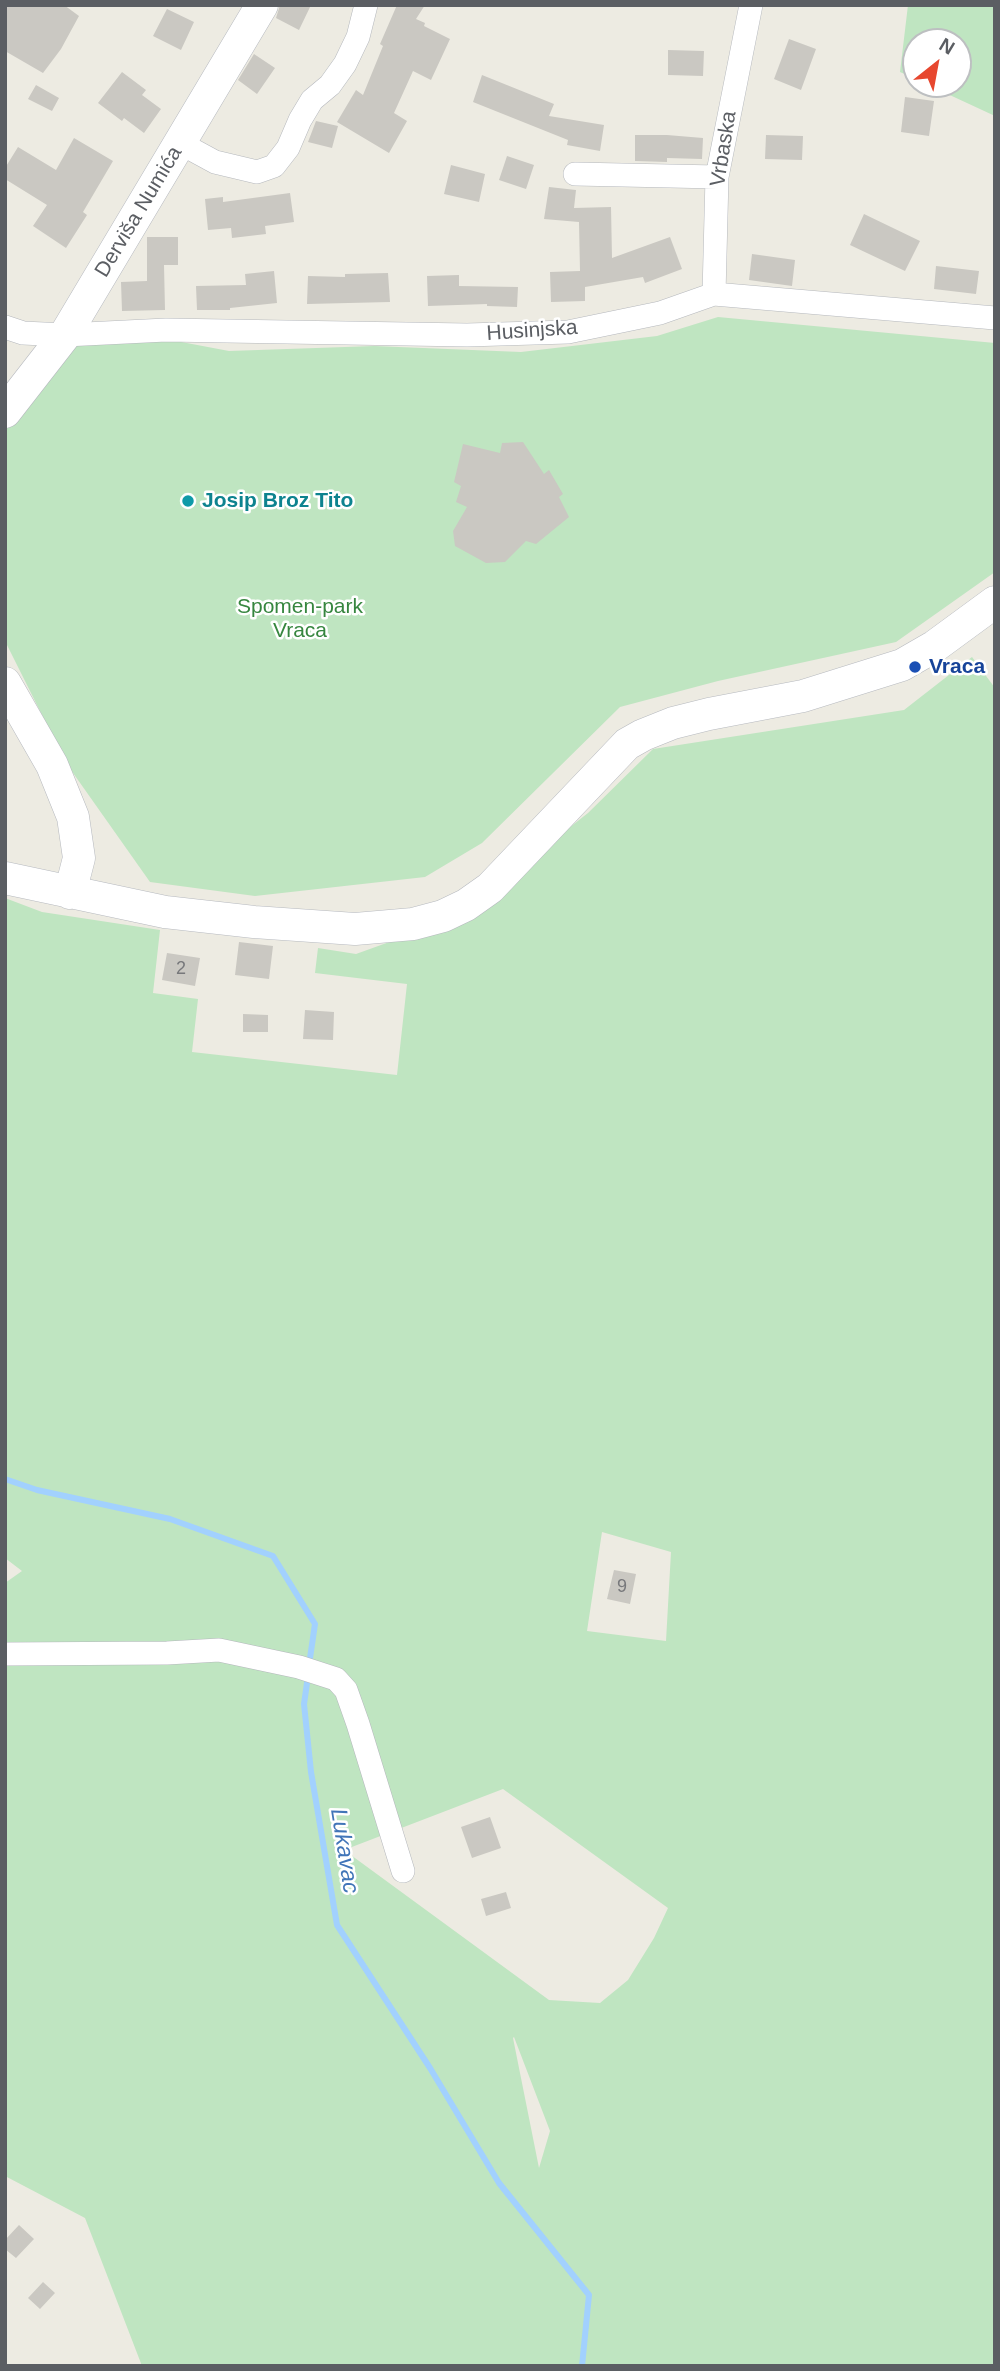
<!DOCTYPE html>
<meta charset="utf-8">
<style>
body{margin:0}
#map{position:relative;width:1000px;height:2371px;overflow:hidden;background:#edebe2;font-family:Arial,sans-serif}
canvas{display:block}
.frame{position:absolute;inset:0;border:7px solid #5b5e63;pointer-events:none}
.north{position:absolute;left:902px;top:28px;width:70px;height:70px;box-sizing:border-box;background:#fff;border:2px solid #bdbfc1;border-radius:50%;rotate:31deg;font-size:19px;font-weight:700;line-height:28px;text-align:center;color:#5b5e63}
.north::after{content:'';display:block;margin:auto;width:24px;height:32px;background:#e7472f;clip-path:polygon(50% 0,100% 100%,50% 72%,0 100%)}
</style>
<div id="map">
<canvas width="1000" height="2371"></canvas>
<div class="frame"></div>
<div class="north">N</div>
</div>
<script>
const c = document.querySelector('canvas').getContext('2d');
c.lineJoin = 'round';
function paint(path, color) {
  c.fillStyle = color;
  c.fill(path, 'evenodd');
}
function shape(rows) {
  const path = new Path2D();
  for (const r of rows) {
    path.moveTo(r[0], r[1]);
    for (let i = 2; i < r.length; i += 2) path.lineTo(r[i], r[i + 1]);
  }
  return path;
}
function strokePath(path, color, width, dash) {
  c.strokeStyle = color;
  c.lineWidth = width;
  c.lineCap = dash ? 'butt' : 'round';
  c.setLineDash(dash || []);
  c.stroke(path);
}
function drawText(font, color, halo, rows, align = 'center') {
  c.font = font + ' Arial,sans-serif';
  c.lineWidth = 5;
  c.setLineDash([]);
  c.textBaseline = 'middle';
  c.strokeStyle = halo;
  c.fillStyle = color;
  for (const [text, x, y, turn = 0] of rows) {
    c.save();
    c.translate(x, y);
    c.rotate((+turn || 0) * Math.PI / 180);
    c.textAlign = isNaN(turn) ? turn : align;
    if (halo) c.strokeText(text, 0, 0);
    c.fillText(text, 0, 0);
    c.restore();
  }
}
paint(shape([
 [908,5,995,5,995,116,926,84,958,84,958,42,916,42,916,79,900,72],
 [718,317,995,343,995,572,896,642,718,681,620,707,482,843,425,877,255,896,150,882,66,763,5,641,5,413,65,320,229,351,374,346,521,352,657,336],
 [972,657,995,688,995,2366,142,2366,85,2218,5,2176,5,1583,22,1571,5,1558,5,898,42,912,160,930,153,993,198,999,192,1052,397,1075,407,984,315,973,318,948,356,954,453,919,588,813,653,749,904,710],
 [602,1532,671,1552,666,1641,587,1631],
 [503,1789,668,1908,654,1938,628,1980,600,2003,549,2000,344,1850],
 [514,2037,550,2131,539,2168,513,2038]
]), '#bfe5c1');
strokePath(shape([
 [5,1479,37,1490,170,1519,273,1556,315,1624,309,1665],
 [308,1676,304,1704,311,1772,337,1925,430,2068,499,2183,589,2295,582,2366]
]), '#a2d1fe', 6);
paint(shape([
 [5,5,64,5,79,16,61,49,43,73,5,51],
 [280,5,311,5,299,30,276,18],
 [397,5,425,5,416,19,425,23,424,26,450,39,431,80,413,71,394,113,407,121,389,153,337,122,356,90,363,95,383,46,380,44],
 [167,9,194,22,181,50,153,36],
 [789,39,816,49,801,90,774,79],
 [668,50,704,51,703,76,668,75],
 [254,54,275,68,257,94,238,80],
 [122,72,146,90,142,95,161,109,144,133,124,118,122,121,98,103],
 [482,75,554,104,549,116,604,125,600,151,567,145,568,140,473,102],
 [36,85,59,98,52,111,28,99],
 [905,97,934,101,929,136,901,132],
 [316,121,338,126,332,148,308,142],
 [635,135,667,135,703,138,702,159,667,158,667,162,635,161],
 [766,135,803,136,802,160,765,159],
 [74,138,113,161,83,212,87,215,66,248,33,226,47,205,5,179,5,168,18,147,56,170],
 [507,156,534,165,526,189,499,180],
 [451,165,485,174,479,202,444,194],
 [549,187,576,190,574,208,611,207,612,258,670,237,682,269,645,283,643,277,585,287,585,301,551,302,550,272,580,271,579,222,544,219],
 [290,193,294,222,265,226,266,234,232,238,231,228,208,230,205,199,223,197,223,202],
 [864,214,920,241,905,271,850,245],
 [147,237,178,237,178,265,164,265,165,310,122,311,121,282,147,281],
 [752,254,795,260,792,286,749,280],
 [936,266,979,271,976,294,934,289],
 [274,271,277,303,230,308,230,310,197,310,196,286,246,285,245,274],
 [388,273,390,302,307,304,308,276,345,277,345,274],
 [459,275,459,286,518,287,517,307,487,306,487,304,428,306,427,276],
 [523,442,544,474,549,470,563,494,559,497,569,517,536,544,526,541,505,562,486,563,455,546,453,531,467,507,456,502,461,486,454,482,463,444,500,453,502,443],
 [239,942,273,946,269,979,235,975],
 [167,953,200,958,195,986,162,980],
 [305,1010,334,1012,333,1040,303,1039],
 [243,1014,268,1015,268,1032,243,1032],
 [614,1570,636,1574,630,1604,607,1599],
 [490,1817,501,1848,472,1858,461,1827],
 [506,1892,511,1908,486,1916,481,1899],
 [19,2225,34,2239,16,2258,5,2249,5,2240],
 [43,2282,55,2293,40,2309,28,2298]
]), '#cac8c2');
const minor = shape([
 [180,143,215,162,257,172,274,166,288,148,300,120,312,100,330,85,345,64,358,37,366,5],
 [575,174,717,177],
 [714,294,717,177,751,5],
 [5,327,23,333,65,335,166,330,467,335,568,332,660,313,714,294,995,318],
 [5,1654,167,1653,219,1650,299,1667,336,1679,346,1690,358,1724,403,1871]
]);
const secondary = shape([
 [5,412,65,335,262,5],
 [5,683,52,765,73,817,79,858,70,893],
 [5,878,165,912,254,922,355,929,413,924,443,916,466,905,490,888,627,744,643,735,673,723,709,714,803,696,902,665,935,646,995,602]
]);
strokePath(minor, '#b5b8bd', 24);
strokePath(secondary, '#b6b9bf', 33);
strokePath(minor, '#fff', 23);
strokePath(secondary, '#fff', 32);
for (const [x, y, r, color] of [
 [188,501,7,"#0f9aa8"],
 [915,667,7,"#1a4fb4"]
]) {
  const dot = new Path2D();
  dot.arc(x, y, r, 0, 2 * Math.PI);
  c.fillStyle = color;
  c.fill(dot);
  strokePath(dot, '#fff', 2.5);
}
drawText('18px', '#77787b', null, [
 ["2",181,969],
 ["9",622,1587]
]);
drawText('21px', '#5b5e63', '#fff', [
 ["Vrbaska",724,149,-81],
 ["Derviša Numića",139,212,-59],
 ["Husinjska",532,331,-4]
]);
drawText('bold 21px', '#0d838f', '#fff', [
 ["Josip Broz Tito",202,501]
], 'left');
drawText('21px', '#36863f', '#fff', [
 ["Spomen-park",300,607],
 ["Vraca",300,631]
]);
drawText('bold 21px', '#164399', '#fff', [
 ["Vraca",929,667]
], 'left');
drawText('italic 23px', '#4175b8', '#fff', [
 ["Lukavac",344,1851,81]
]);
</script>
